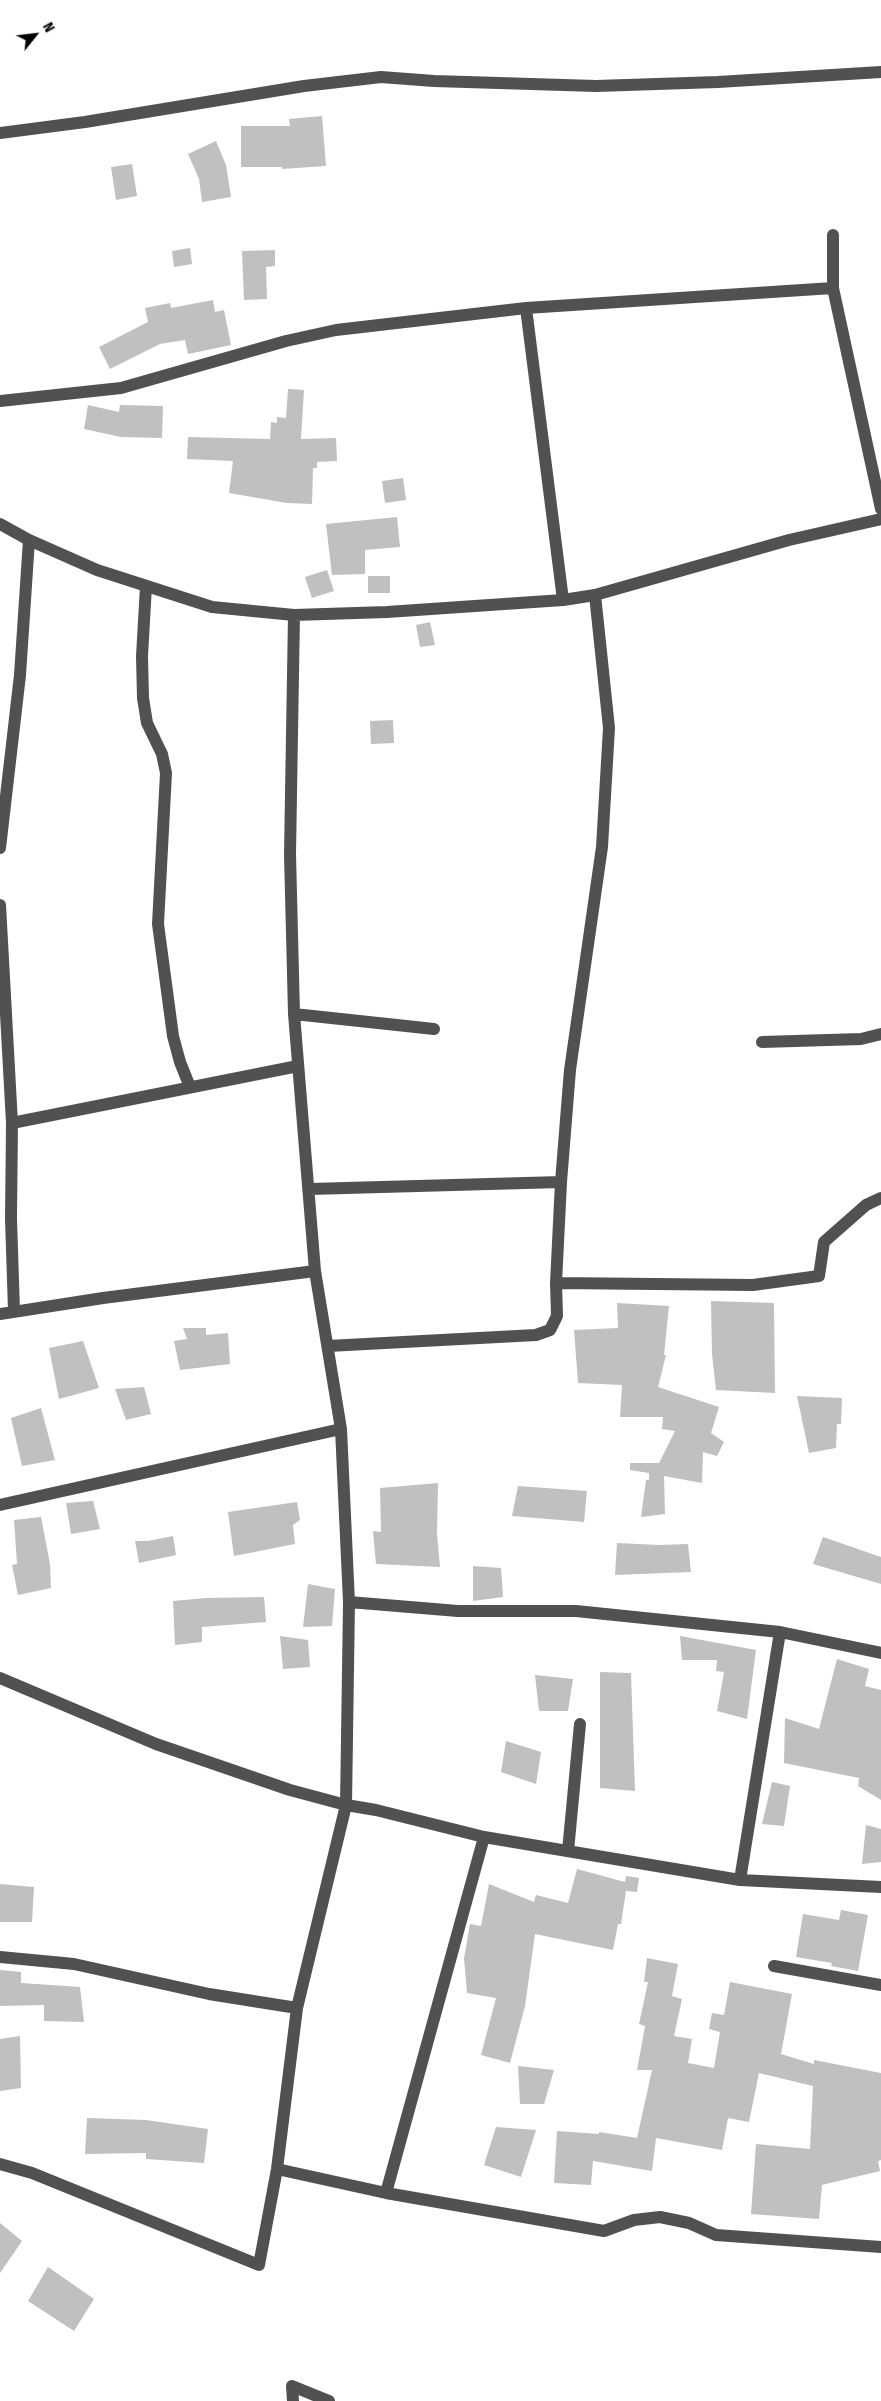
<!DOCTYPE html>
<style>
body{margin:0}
#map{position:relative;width:881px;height:2401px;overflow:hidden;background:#fff;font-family:"Fira Sans Condensed",sans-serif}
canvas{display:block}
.north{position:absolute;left:10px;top:10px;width:50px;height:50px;-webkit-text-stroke:4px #fff;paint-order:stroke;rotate:61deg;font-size:14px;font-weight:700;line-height:20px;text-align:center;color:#000}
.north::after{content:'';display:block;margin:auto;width:18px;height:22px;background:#000;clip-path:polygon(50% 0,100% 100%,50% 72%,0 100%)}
</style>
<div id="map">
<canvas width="881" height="2401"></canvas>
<div class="north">N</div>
</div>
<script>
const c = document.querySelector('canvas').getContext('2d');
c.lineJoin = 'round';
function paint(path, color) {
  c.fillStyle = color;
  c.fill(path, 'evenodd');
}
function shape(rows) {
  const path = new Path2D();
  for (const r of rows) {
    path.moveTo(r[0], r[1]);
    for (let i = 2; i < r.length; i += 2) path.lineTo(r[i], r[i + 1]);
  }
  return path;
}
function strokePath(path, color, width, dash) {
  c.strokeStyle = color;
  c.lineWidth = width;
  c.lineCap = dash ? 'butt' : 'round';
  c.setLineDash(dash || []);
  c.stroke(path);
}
paint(shape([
 [322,116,326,166,282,169,282,167,241,167,241,126,290,126,289,119],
 [216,141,226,165,231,197,202,202,199,179,188,154],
 [132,164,137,196,116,200,111,167],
 [190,248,192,264,174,267,172,251],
 [275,250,275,266,266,267,267,299,244,300,242,251],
 [213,300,215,312,224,310,231,345,188,354,185,340,160,344,110,369,99,347,148,322,145,308,170,303,171,308],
 [288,389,304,390,301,439,336,438,337,461,317,462,317,468,313,468,312,504,287,503,229,493,233,461,187,459,188,437,270,439,271,422,277,423,277,417,286,418],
 [88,405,119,412,120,405,163,406,162,438,121,437,84,429],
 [403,478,406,500,385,503,382,481],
 [397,517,400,547,365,550,365,574,332,575,326,524],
 [327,570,334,591,312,598,305,577],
 [368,576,390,576,390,593,368,593],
 [430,622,435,645,420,647,416,625],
 [393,720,394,743,371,744,370,721],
 [711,1301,774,1303,775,1393,716,1390,712,1354],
 [617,1303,669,1306,664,1355,666,1355,658,1387,719,1407,711,1433,724,1442,717,1456,703,1452,702,1483,664,1476,665,1514,641,1517,646,1480,649,1480,649,1473,630,1470,630,1463,659,1463,675,1431,662,1429,663,1417,620,1417,622,1385,578,1383,574,1330,618,1328],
 [183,1328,206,1328,206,1335,228,1333,230,1364,180,1370,174,1341,187,1339],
 [83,1341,99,1388,59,1399,49,1348],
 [144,1387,151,1414,126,1420,115,1389],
 [797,1396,842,1398,841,1424,837,1424,836,1448,809,1453],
 [41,1408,55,1460,22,1466,11,1418],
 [438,1483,437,1534,440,1567,376,1564,373,1531,381,1532,380,1488],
 [518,1486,587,1491,584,1522,512,1516],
 [93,1501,100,1529,71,1534,66,1503],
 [297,1502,300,1520,293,1525,295,1544,234,1556,228,1512],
 [41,1517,50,1564,51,1588,18,1595,12,1565,17,1564,14,1520],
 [173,1536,176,1555,139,1563,135,1541,148,1541],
 [823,1537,881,1557,881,1584,813,1564],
 [617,1543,659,1545,688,1544,691,1572,615,1575],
 [473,1566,501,1568,503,1597,473,1601],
 [308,1584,335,1589,332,1626,303,1627],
 [264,1597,266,1622,202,1627,202,1642,175,1645,173,1601,206,1598],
 [280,1636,308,1640,310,1667,283,1669],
 [680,1636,756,1650,747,1719,717,1711,724,1672,716,1671,717,1660,682,1660],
 [837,1659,869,1669,865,1686,881,1690,881,1800,858,1786,859,1778,784,1763,785,1718,819,1729],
 [600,1672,631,1673,635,1791,600,1788],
 [535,1675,573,1679,568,1711,539,1711],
 [506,1741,541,1752,536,1784,501,1772],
 [772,1782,790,1786,784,1826,762,1824],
 [866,1825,881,1829,881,1862,862,1864],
 [577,1869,625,1882,626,1876,639,1878,637,1892,626,1891,621,1924,618,1924,613,1950,535,1934,525,2006,510,2063,481,2055,496,1998,467,1993,464,1958,470,1924,481,1926,489,1884,534,1902,536,1895,568,1903],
 [0,1884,34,1887,32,1922,0,1922],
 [841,1910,868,1915,858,1971,831,1966,832,1963,796,1957,803,1914,839,1920],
 [647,1958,678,1964,672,1996,682,1999,674,2036,692,2039,688,2063,714,2068,720,2032,709,2029,712,2013,724,2015,730,1982,792,1994,781,2054,814,2064,814,2060,881,2073,881,2160,878,2161,880,2171,822,2185,819,2219,751,2214,756,2144,810,2149,813,2086,759,2073,749,2122,728,2118,722,2150,656,2138,652,2171,593,2161,591,2185,554,2183,557,2131,599,2134,599,2132,637,2138,652,2070,637,2070,645,2026,639,2024,648,1982,644,1982],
 [0,1970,21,1972,21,1983,80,1987,84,2022,44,2021,44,2005,0,2006],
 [20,2036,21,2088,0,2091,0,2039],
 [518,2066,554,2070,544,2104,520,2104],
 [87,2118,146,2120,208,2129,204,2163,146,2159,146,2153,85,2154],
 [496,2127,536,2130,521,2177,484,2165],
 [0,2223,22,2241,0,2273],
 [48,2267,94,2299,74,2331,28,2301]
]), '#c0c0c0');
strokePath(shape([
 [0,133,85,122,304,86,381,77,434,81,596,86,718,82,881,72],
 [833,235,833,288,881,509],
 [526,308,563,600],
 [0,401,121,388,286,341,336,330,526,308,833,288],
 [0,524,29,540,97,570,212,607,294,615,387,612,563,600,595,595,789,540,881,519],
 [146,586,142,656,143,698,147,723,162,754,166,773,158,924,173,1036,180,1062,190,1087],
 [0,848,20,675,29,540],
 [0,905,12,1123,11,1219,14,1311],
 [294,1014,434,1029],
 [762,1042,861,1039,881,1034],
 [12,1123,298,1066],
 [310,1189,561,1182],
 [556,1283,753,1285,819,1276,824,1242,866,1205,881,1198],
 [0,1314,103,1298,315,1271],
 [328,1346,536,1335,550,1330,557,1316,556,1283,561,1182,570,1070,602,847,609,728,595,595],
 [0,1505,341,1429],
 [349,1602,458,1611,576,1611,780,1632,881,1653],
 [0,1678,156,1744,290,1790,346,1805,376,1810,484,1837,740,1880,881,1887],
 [568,1851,580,1724],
 [740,1880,780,1632],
 [0,1957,74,1964,209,1994,297,2008],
 [774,1966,881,1985],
 [0,2164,32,2173,259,2265,277,2169,297,2008,346,1805,349,1602,341,1429,315,1271,294,1014,290,854,294,615],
 [277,2169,386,2193,604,2231,634,2220,660,2217,689,2223,716,2235,881,2247],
 [386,2193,484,1837],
 [293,2401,292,2386,329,2401]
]), '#515151', 12);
</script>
